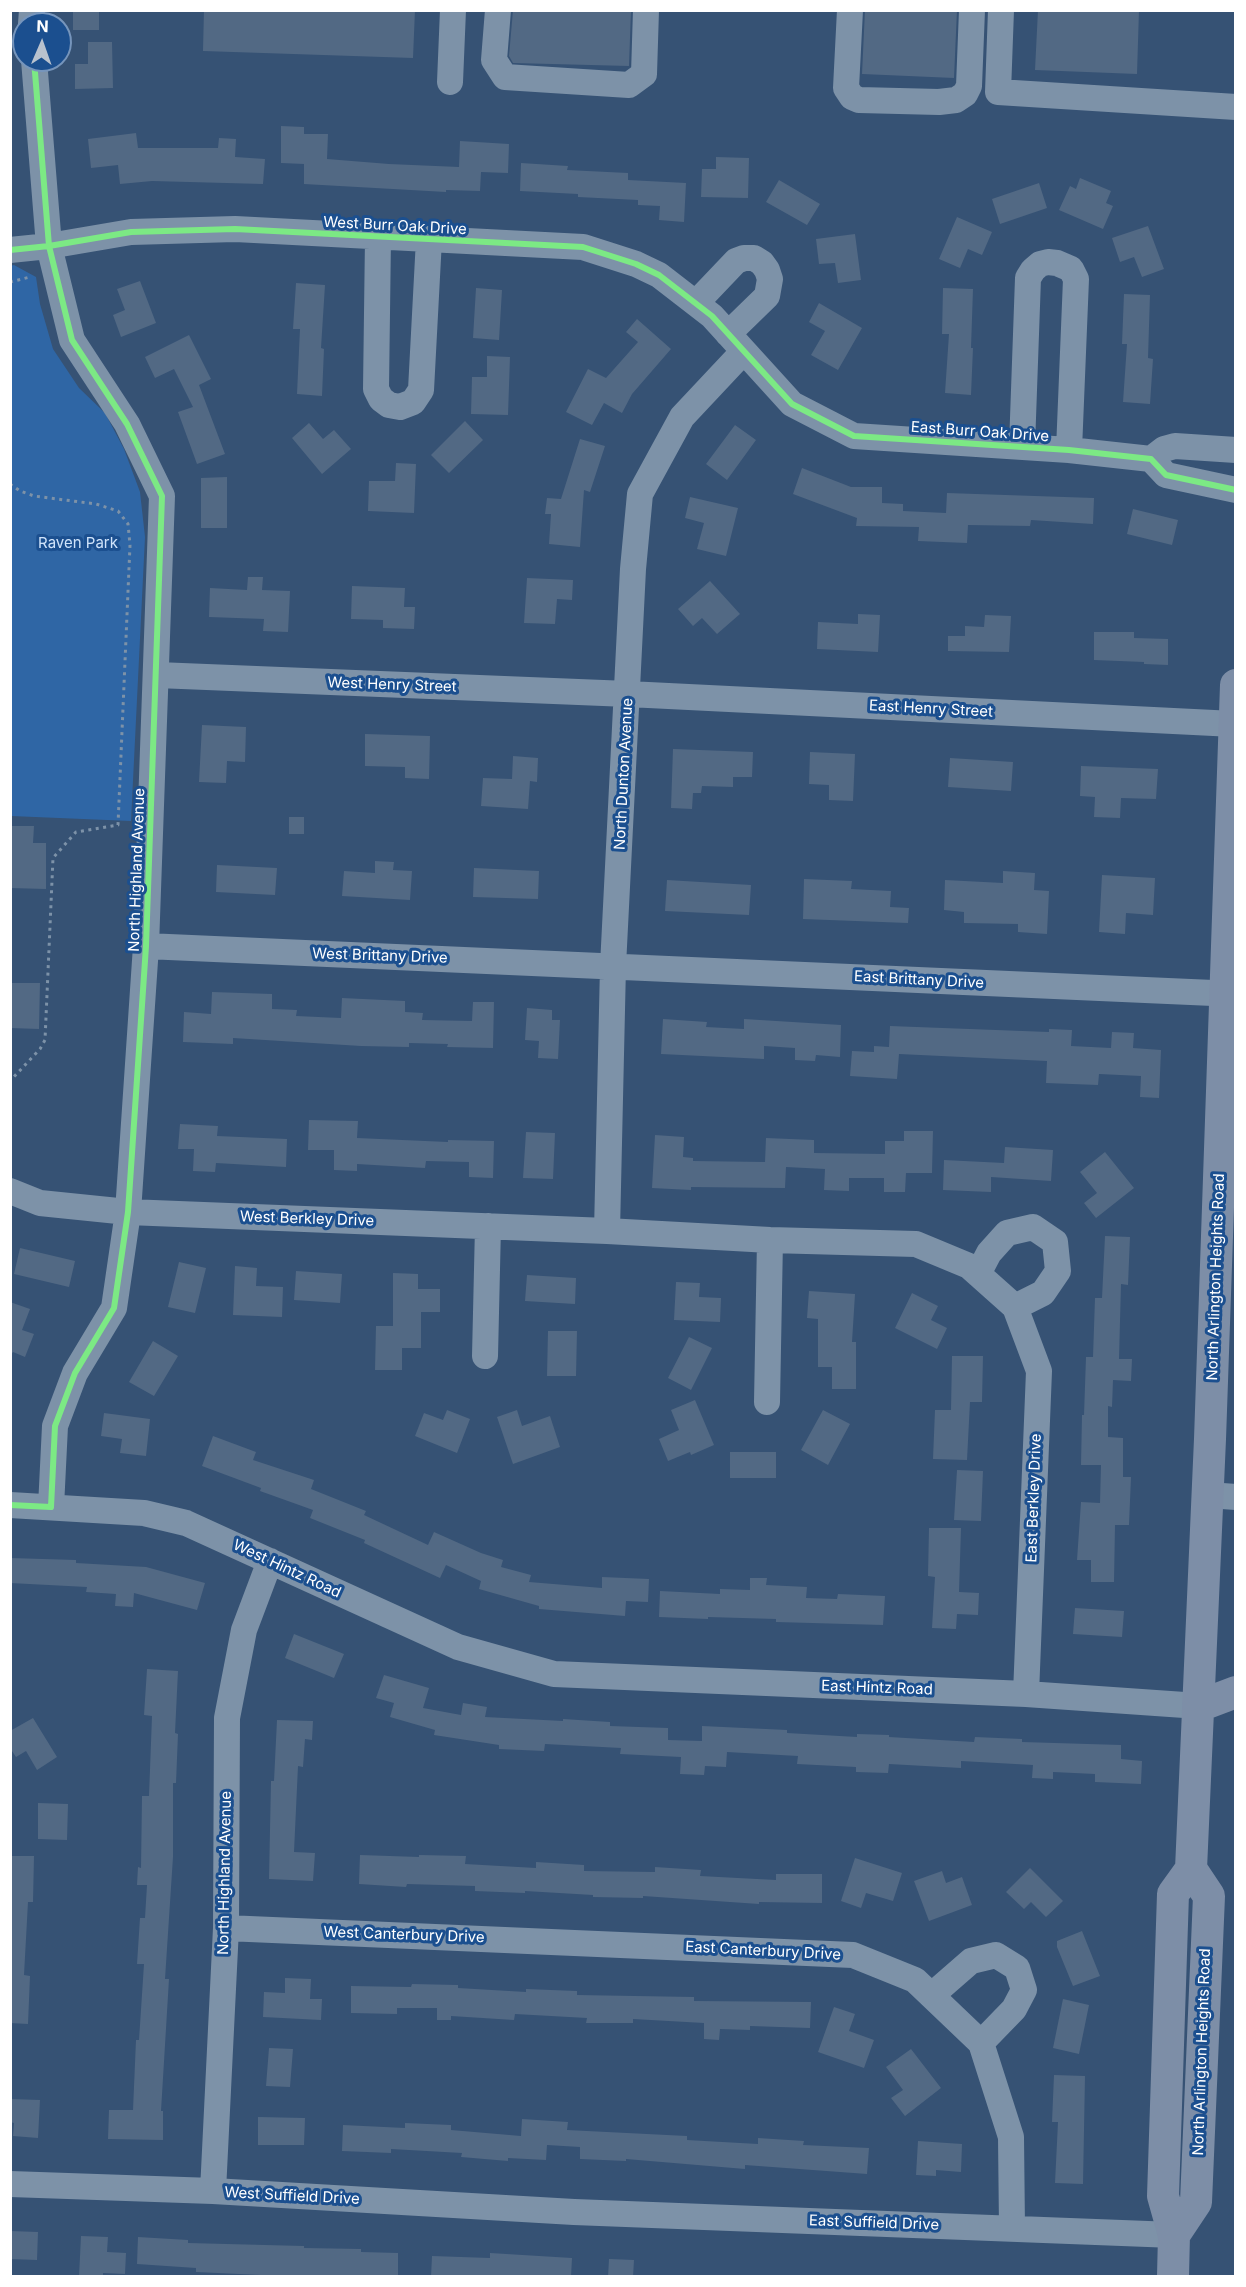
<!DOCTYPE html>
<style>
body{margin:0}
#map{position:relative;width:1246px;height:2287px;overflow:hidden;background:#365274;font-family:Inter,sans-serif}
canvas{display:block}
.frame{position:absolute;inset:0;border:12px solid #fff;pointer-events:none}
.north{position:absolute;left:12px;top:12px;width:60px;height:60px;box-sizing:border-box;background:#1b4f8f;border:2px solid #7695bc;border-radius:50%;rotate:2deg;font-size:16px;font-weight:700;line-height:24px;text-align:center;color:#fff}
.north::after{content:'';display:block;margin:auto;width:21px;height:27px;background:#b9c2ce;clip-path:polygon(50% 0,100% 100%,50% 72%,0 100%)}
</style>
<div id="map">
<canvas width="1246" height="2287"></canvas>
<div class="frame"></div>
<div class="north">N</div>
</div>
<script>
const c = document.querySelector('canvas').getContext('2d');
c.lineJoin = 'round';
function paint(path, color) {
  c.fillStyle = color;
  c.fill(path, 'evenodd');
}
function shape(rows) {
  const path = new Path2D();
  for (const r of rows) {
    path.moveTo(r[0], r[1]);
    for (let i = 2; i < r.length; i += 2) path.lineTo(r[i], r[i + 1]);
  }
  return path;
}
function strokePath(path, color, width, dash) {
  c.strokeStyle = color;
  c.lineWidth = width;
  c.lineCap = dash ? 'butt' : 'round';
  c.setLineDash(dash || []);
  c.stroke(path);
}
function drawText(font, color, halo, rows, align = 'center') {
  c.font = font + ' Inter,sans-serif';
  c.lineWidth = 6;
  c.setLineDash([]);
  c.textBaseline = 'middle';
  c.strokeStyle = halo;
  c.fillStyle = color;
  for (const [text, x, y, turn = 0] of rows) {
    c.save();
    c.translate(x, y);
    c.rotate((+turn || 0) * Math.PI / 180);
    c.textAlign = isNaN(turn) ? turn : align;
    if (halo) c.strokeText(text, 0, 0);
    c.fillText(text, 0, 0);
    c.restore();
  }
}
paint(shape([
 [14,265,36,277,40,304,53,349,79,388,105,413,124,449,140,492,145,537,131,821,11,816,10,266]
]), '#2f66a5');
paint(shape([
 [73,10,99,10,99,30,73,30],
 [204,10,415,10,413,58,203,51],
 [513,10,631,10,629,66,513,63,509,56],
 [865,10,957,10,954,78,862,74],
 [1038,10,1139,10,1137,74,1035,70],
 [88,42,112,42,113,88,75,89,75,64,88,64],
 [281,126,304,127,304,134,328,134,327,159,389,164,459,167,460,141,509,144,508,173,481,172,480,191,446,190,446,192,304,184,304,164,281,163],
 [136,133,138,148,218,148,219,138,236,139,235,157,265,159,263,184,152,181,120,184,118,165,91,168,88,139],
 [716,157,749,158,748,198,701,197,702,169,716,169],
 [521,163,568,166,567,170,628,173,628,180,686,183,684,222,659,220,660,206,638,205,638,200,578,197,578,194,520,191],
 [1080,178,1111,191,1106,203,1113,206,1103,229,1059,210,1070,186,1076,189],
 [779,180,820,204,807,225,766,202],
 [1039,183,1047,208,1000,224,992,199],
 [957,217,992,232,982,255,968,249,960,268,939,259],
 [1148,226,1164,269,1142,277,1134,257,1120,262,1112,238],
 [855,234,861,280,838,283,835,263,819,264,816,239],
 [140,281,156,323,121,337,113,315,125,310,117,289],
 [296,283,325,285,321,348,324,349,322,396,297,394,300,329,293,329],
 [476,288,502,290,499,340,473,338],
 [943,288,973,289,971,348,973,348,971,395,945,393,949,334,942,334],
 [1124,294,1150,295,1148,358,1153,359,1150,404,1123,402,1127,344,1122,344],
 [819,303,862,328,838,370,811,355,825,331,809,322],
 [637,319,671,349,632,394,622,413,604,403,592,425,566,412,588,369,606,378,638,342,626,332],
 [189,335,211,379,199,385,225,454,197,464,178,412,193,407,174,369,155,378,145,357],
 [487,356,510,357,508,415,471,414,472,377,487,377],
 [465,421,483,440,449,473,431,455],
 [309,423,323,439,334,430,351,449,322,474,292,438],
 [735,425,756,440,727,480,706,464],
 [580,439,605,446,590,492,584,490,580,547,549,544,551,514,545,514,547,498,561,499],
 [396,463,416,464,414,513,368,511,369,481,395,481],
 [802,468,851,487,882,487,882,503,903,504,903,511,946,513,947,493,1094,498,1093,524,1031,520,1030,526,968,525,967,543,918,541,919,527,856,526,857,518,793,494],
 [227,477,227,528,201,528,201,478],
 [690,497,738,508,726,556,697,549,704,523,685,518],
 [1133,509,1178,520,1172,545,1127,534],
 [248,577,263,577,262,590,290,591,288,632,263,631,264,619,209,617,210,588,247,590],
 [527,578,573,580,572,600,557,599,555,624,524,623],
 [710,581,740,614,717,634,702,618,693,626,678,609],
 [352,586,405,588,404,607,415,607,414,629,383,628,383,620,351,619],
 [858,614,880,615,878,652,817,649,818,622,858,624],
 [985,615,1011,616,1009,652,948,651,948,636,965,636,965,626,984,627],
 [1094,632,1134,632,1134,638,1168,639,1168,665,1144,664,1144,662,1094,660],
 [202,725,246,727,245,762,227,761,226,783,199,782],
 [365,734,430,736,429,779,405,778,405,767,365,766],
 [673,749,753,752,752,777,733,777,733,787,702,786,701,793,693,793,692,809,671,808],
 [810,752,855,754,853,801,829,800,829,785,809,784],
 [513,756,538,758,537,782,530,781,528,809,481,806,483,778,512,779],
 [950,758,1013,762,1011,791,948,787],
 [1081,766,1158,769,1156,799,1121,798,1120,818,1094,817,1095,797,1080,796],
 [289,817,304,817,304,834,289,834],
 [10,826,34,826,33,843,46,843,46,889,10,888],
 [375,861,394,862,393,870,412,871,410,900,342,896,344,871,375,873],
 [217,865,277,868,275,895,216,892],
 [474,868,539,871,538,899,473,897],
 [1003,871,1035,873,1034,890,1049,891,1047,934,1018,932,1018,924,964,923,964,912,944,910,945,880,1003,883],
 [1102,875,1155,878,1153,915,1126,913,1125,934,1099,932],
 [804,879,852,881,851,889,891,891,890,907,909,908,908,923,803,919],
 [667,880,751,885,749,915,665,911],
 [10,983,40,983,39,1029,10,1028],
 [212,992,272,994,272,1009,297,1010,296,1016,341,1018,342,998,405,1001,405,1012,423,1013,422,1020,472,1021,473,1002,494,1002,493,1048,447,1047,448,1044,409,1043,409,1047,361,1046,233,1038,233,1044,183,1042,184,1012,211,1014],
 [527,1008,552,1010,552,1020,560,1020,558,1059,538,1058,539,1041,525,1040],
 [663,1019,707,1022,706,1027,744,1029,744,1019,841,1025,840,1057,816,1055,815,1061,795,1060,795,1048,764,1046,764,1059,661,1054],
 [890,1026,1049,1032,1049,1029,1072,1030,1071,1046,1111,1048,1112,1032,1134,1033,1133,1048,1161,1050,1159,1098,1140,1097,1141,1076,1099,1074,1098,1085,1046,1083,1047,1061,899,1054,897,1079,850,1076,852,1051,874,1052,874,1046,889,1047],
 [309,1120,358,1121,357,1138,448,1142,448,1140,494,1141,493,1178,469,1177,469,1162,426,1161,425,1168,357,1164,357,1171,334,1170,334,1150,308,1150],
 [180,1124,218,1126,217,1136,287,1139,286,1167,216,1163,215,1172,193,1171,194,1149,178,1149],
 [904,1131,933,1131,932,1173,906,1173,905,1192,884,1192,884,1178,849,1178,849,1191,824,1190,825,1169,786,1167,785,1188,691,1187,691,1190,652,1188,655,1135,684,1137,683,1157,693,1158,693,1161,765,1162,766,1138,814,1140,814,1153,885,1154,885,1141,904,1141],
 [526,1132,555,1133,553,1179,523,1178],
 [1005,1147,1053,1150,1051,1181,991,1177,991,1192,943,1190,944,1160,1004,1163],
 [1105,1152,1134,1188,1096,1218,1084,1203,1097,1193,1080,1172],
 [1105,1236,1130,1237,1128,1285,1121,1284,1119,1359,1132,1359,1131,1381,1113,1380,1112,1407,1108,1406,1108,1437,1123,1438,1123,1477,1131,1477,1129,1525,1115,1525,1114,1582,1091,1582,1091,1560,1077,1560,1081,1502,1100,1503,1101,1465,1081,1465,1082,1415,1084,1415,1086,1357,1093,1357,1095,1298,1102,1298],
 [20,1248,75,1261,69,1287,14,1274],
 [179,1262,206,1268,195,1313,168,1307],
 [235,1266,257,1268,256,1286,283,1287,282,1317,233,1315],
 [296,1271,342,1274,340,1303,294,1300],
 [393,1273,418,1274,418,1289,440,1289,440,1312,421,1312,421,1348,402,1348,402,1370,375,1370,376,1326,393,1326],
 [527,1275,576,1278,575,1304,525,1301],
 [676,1282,700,1283,699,1297,721,1298,720,1322,674,1320],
 [809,1291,855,1294,852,1342,856,1342,856,1389,832,1389,832,1367,818,1367,818,1319,807,1318],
 [912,1293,938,1306,931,1320,947,1328,937,1349,895,1328],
 [10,1302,30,1309,22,1330,34,1334,25,1357,13,1352,10,1356],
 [548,1331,577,1331,576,1376,547,1376],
 [689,1337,712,1348,691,1390,668,1378],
 [153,1341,178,1356,154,1396,129,1382],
 [952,1356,983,1356,982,1402,970,1402,967,1460,933,1459,935,1410,951,1410],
 [695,1400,714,1445,691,1455,690,1452,668,1461,659,1439,679,1430,671,1410],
 [447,1410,470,1419,457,1453,415,1436,424,1413,443,1420],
 [517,1410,522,1426,550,1416,560,1447,513,1464,497,1417],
 [823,1410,850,1424,828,1465,801,1450],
 [104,1413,150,1419,146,1456,120,1453,122,1439,101,1436],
 [213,1436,256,1452,253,1460,314,1480,311,1489,366,1511,364,1515,428,1545,434,1532,481,1553,503,1560,501,1567,531,1575,529,1582,602,1588,602,1577,649,1579,648,1602,626,1601,625,1616,539,1609,539,1606,479,1589,481,1581,446,1565,440,1578,364,1543,365,1540,310,1518,313,1510,260,1491,261,1488,202,1466],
 [730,1452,776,1452,776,1478,730,1478],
 [957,1470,983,1471,981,1521,954,1520],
 [929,1528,961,1528,959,1592,979,1593,978,1615,957,1614,956,1629,932,1628,935,1577,928,1576],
 [10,1558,76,1560,76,1563,146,1567,205,1583,197,1610,134,1593,133,1607,115,1606,116,1594,86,1592,87,1587,10,1583],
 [750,1578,767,1578,766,1585,807,1587,806,1598,837,1599,838,1594,885,1596,883,1625,776,1622,776,1619,708,1617,708,1619,659,1617,660,1591,720,1594,720,1589,750,1590],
 [1075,1608,1124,1611,1122,1637,1073,1634],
 [294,1634,344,1654,334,1678,285,1658],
 [147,1669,178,1671,175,1733,178,1734,176,1783,173,1783,173,1857,165,1979,169,1979,161,2111,163,2111,163,2140,108,2139,109,2110,133,2110,136,2040,139,2040,144,1964,137,1964,140,1918,145,1918,147,1885,137,1885,138,1867,141,1868,142,1796,149,1796,152,1716,144,1715],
 [384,1675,429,1688,423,1708,461,1715,463,1703,487,1707,485,1717,563,1721,563,1719,610,1722,610,1726,668,1728,668,1740,702,1741,702,1726,787,1730,787,1733,857,1737,857,1734,889,1735,889,1737,974,1742,975,1737,1022,1739,1022,1742,1121,1745,1121,1759,1142,1761,1141,1784,1095,1782,1095,1774,1053,1772,1053,1779,1032,1778,1033,1765,961,1761,961,1768,889,1764,888,1773,856,1772,856,1767,797,1764,798,1756,727,1752,726,1767,705,1766,704,1775,680,1774,681,1757,620,1754,621,1748,545,1744,544,1751,499,1749,499,1745,434,1735,435,1730,390,1717,394,1703,376,1698],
 [33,1718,57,1757,37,1770,26,1751,16,1757,10,1748,10,1731],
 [277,1720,313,1721,312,1740,305,1739,303,1767,298,1766,294,1852,315,1853,313,1881,269,1879,271,1781,274,1781],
 [38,1803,68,1804,67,1840,38,1839],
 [360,1855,419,1857,419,1855,466,1856,465,1864,536,1868,536,1862,584,1865,584,1871,655,1872,655,1867,701,1870,700,1876,776,1880,776,1874,822,1874,822,1903,759,1902,759,1904,643,1896,643,1898,593,1897,593,1895,525,1891,525,1893,475,1891,475,1886,407,1884,406,1887,359,1884],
 [10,1856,34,1856,33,1902,28,1902,24,1975,30,1976,28,2024,10,2023],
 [855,1858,902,1873,893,1901,866,1893,861,1908,841,1901],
 [1030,1868,1063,1901,1046,1917,1031,1902,1024,1909,1006,1892],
 [942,1871,946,1883,962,1877,972,1905,929,1921,914,1881],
 [1082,1931,1100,1976,1073,1986,1057,1947,1057,1941],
 [285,1978,311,1979,310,1999,322,1999,321,2020,263,2017,264,1992,285,1993],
 [412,1984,458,1985,458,1988,526,1992,526,1989,577,1991,577,1995,694,1997,694,2001,811,2002,810,2028,750,2026,750,2030,720,2029,719,2040,704,2039,704,2023,633,2019,633,2023,586,2023,587,2018,515,2014,514,2020,451,2016,451,2020,437,2020,437,2008,397,2008,397,2014,351,2013,351,1986,411,1987],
 [1063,1999,1089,2005,1079,2054,1053,2048],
 [834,2007,855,2014,849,2031,874,2040,864,2068,818,2052],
 [269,2048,293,2049,290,2087,266,2086],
 [911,2049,941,2088,905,2116,891,2098,903,2090,886,2067],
 [1054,2075,1085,2076,1083,2184,1055,2183,1058,2122,1052,2122],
 [10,2099,40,2100,38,2138,13,2136,14,2123,10,2122],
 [258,2117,305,2118,304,2145,258,2145],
 [522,2119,568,2122,567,2130,687,2136,687,2140,758,2144,758,2138,804,2141,803,2145,869,2148,867,2174,745,2165,745,2169,626,2159,626,2161,580,2159,580,2147,547,2145,546,2160,508,2158,508,2161,461,2157,462,2153,391,2149,391,2153,342,2151,343,2125,405,2128,405,2123,451,2125,451,2130,521,2136],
 [918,2141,962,2144,961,2172,936,2170,936,2176,916,2175],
 [10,2231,38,2232,37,2260,10,2259],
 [81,2236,108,2237,107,2252,126,2253,125,2274,103,2273,103,2277,79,2277],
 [138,2237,188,2240,188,2243,304,2246,304,2248,361,2249,361,2252,398,2253,398,2277,303,2277,196,2272,196,2268,137,2264],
 [490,2253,572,2258,571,2277,431,2277,432,2256,490,2258],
 [609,2259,634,2260,633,2277,608,2277]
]), '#526984');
strokePath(shape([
 [10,282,30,277],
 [10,484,20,491,34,496,96,504,118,511,128,524,130,545,118,825,76,832,53,858,45,1040,40,1049,10,1081]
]), '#7d92a8', 3, [3, 4.5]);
strokePath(shape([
 [498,10,494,60,505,77,629,85,644,74,646,10],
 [850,10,846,88,852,97,859,100,939,102,956,100,965,94,969,86,972,10],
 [1001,10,998,92,1236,107],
 [31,24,32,10],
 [34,60,49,246,72,340,127,424,162,496,146,946,128,1212,114,1308,75,1373,55,1426,51,1507],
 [450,82,453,10],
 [378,237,376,389,381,399,389,405,400,407,413,402,421,390,429,239],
 [10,250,49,246,131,232,235,229,583,247,636,264,659,275,712,316,792,404,854,436,1069,450,1151,459,1166,475,1236,490],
 [696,303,736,261,744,258,754,258,762,263,767,270,770,279,767,296,728,334],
 [1022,446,1028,278,1033,270,1040,264,1048,262,1057,263,1071,269,1076,279,1069,450],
 [1151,459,1164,449,1175,446,1236,450],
 [157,675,628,694,1234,724],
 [146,946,1236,994],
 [10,1191,40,1203,128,1212,607,1231,770,1240,916,1244,969,1266,1015,1307,1039,1371,1026,1694],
 [607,1231,613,966,633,569,640,494,682,417,743,352],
 [978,1274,989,1253,1007,1233,1033,1227,1055,1242,1058,1271,1043,1293,1015,1307],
 [485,1356,488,1226],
 [767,1402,770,1240],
 [1208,1495,1236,1497],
 [10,1505,144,1513,186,1523,458,1647,554,1674,1026,1694,1199,1706],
 [226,1928,853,1955,915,1980,981,2043,1011,2137,1012,2228],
 [932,1995,971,1961,996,1955,1017,1968,1024,1990,1014,2009,981,2043],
 [10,2184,213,2191,574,2212,1174,2235],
 [213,2191,226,1928,227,1718,244,1630,270,1561]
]), '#7d92a8', 26);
strokePath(shape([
 [1199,1706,1236,1692],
 [1174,2235,1196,2202,1209,1896,1191,1869],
 [1173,2276,1174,2235,1163,2196,1173,1894,1191,1869,1210,1439,1236,685]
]), '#7d8ea7', 32);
strokePath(shape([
 [10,250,49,246,131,232,235,229,583,247,636,264,659,275,712,316,792,404,854,436,1069,450,1151,459,1166,475,1236,490],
 [10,1505,51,1507,55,1426,75,1373,114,1308,128,1212,146,946,162,496,127,424,72,340,49,246,34,60]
]), '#7ce984', 6);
drawText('15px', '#fff', '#1b4f8f', [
 ["West Burr Oak Drive",395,226,3],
 ["East Burr Oak Drive",980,432,4],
 ["West Henry Street",392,685,2],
 ["East Henry Street",931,709,3],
 ["North Dunton Avenue",624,774,-87],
 ["North Highland Avenue",137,870,-88],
 ["West Brittany Drive",380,956,2],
 ["East Brittany Drive",919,980,3],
 ["West Berkley Drive",307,1219,2],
 ["North Arlington Heights Road",1216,1277,-88],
 ["East Berkley Drive",1034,1498,-88],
 ["West Hintz Road",287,1569,25],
 ["East Hintz Road",877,1688,2],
 ["North Highland Avenue",225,1873,-89],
 ["West Canterbury Drive",404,1935,2],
 ["East Canterbury Drive",763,1951,3],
 ["North Arlington Heights Road",1202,2052,-88],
 ["West Suffield Drive",292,2196,3],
 ["East Suffield Drive",874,2223,2]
]);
drawText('15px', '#cfe3fa', '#1b4f8f', [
 ["Raven Park",78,543]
]);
</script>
